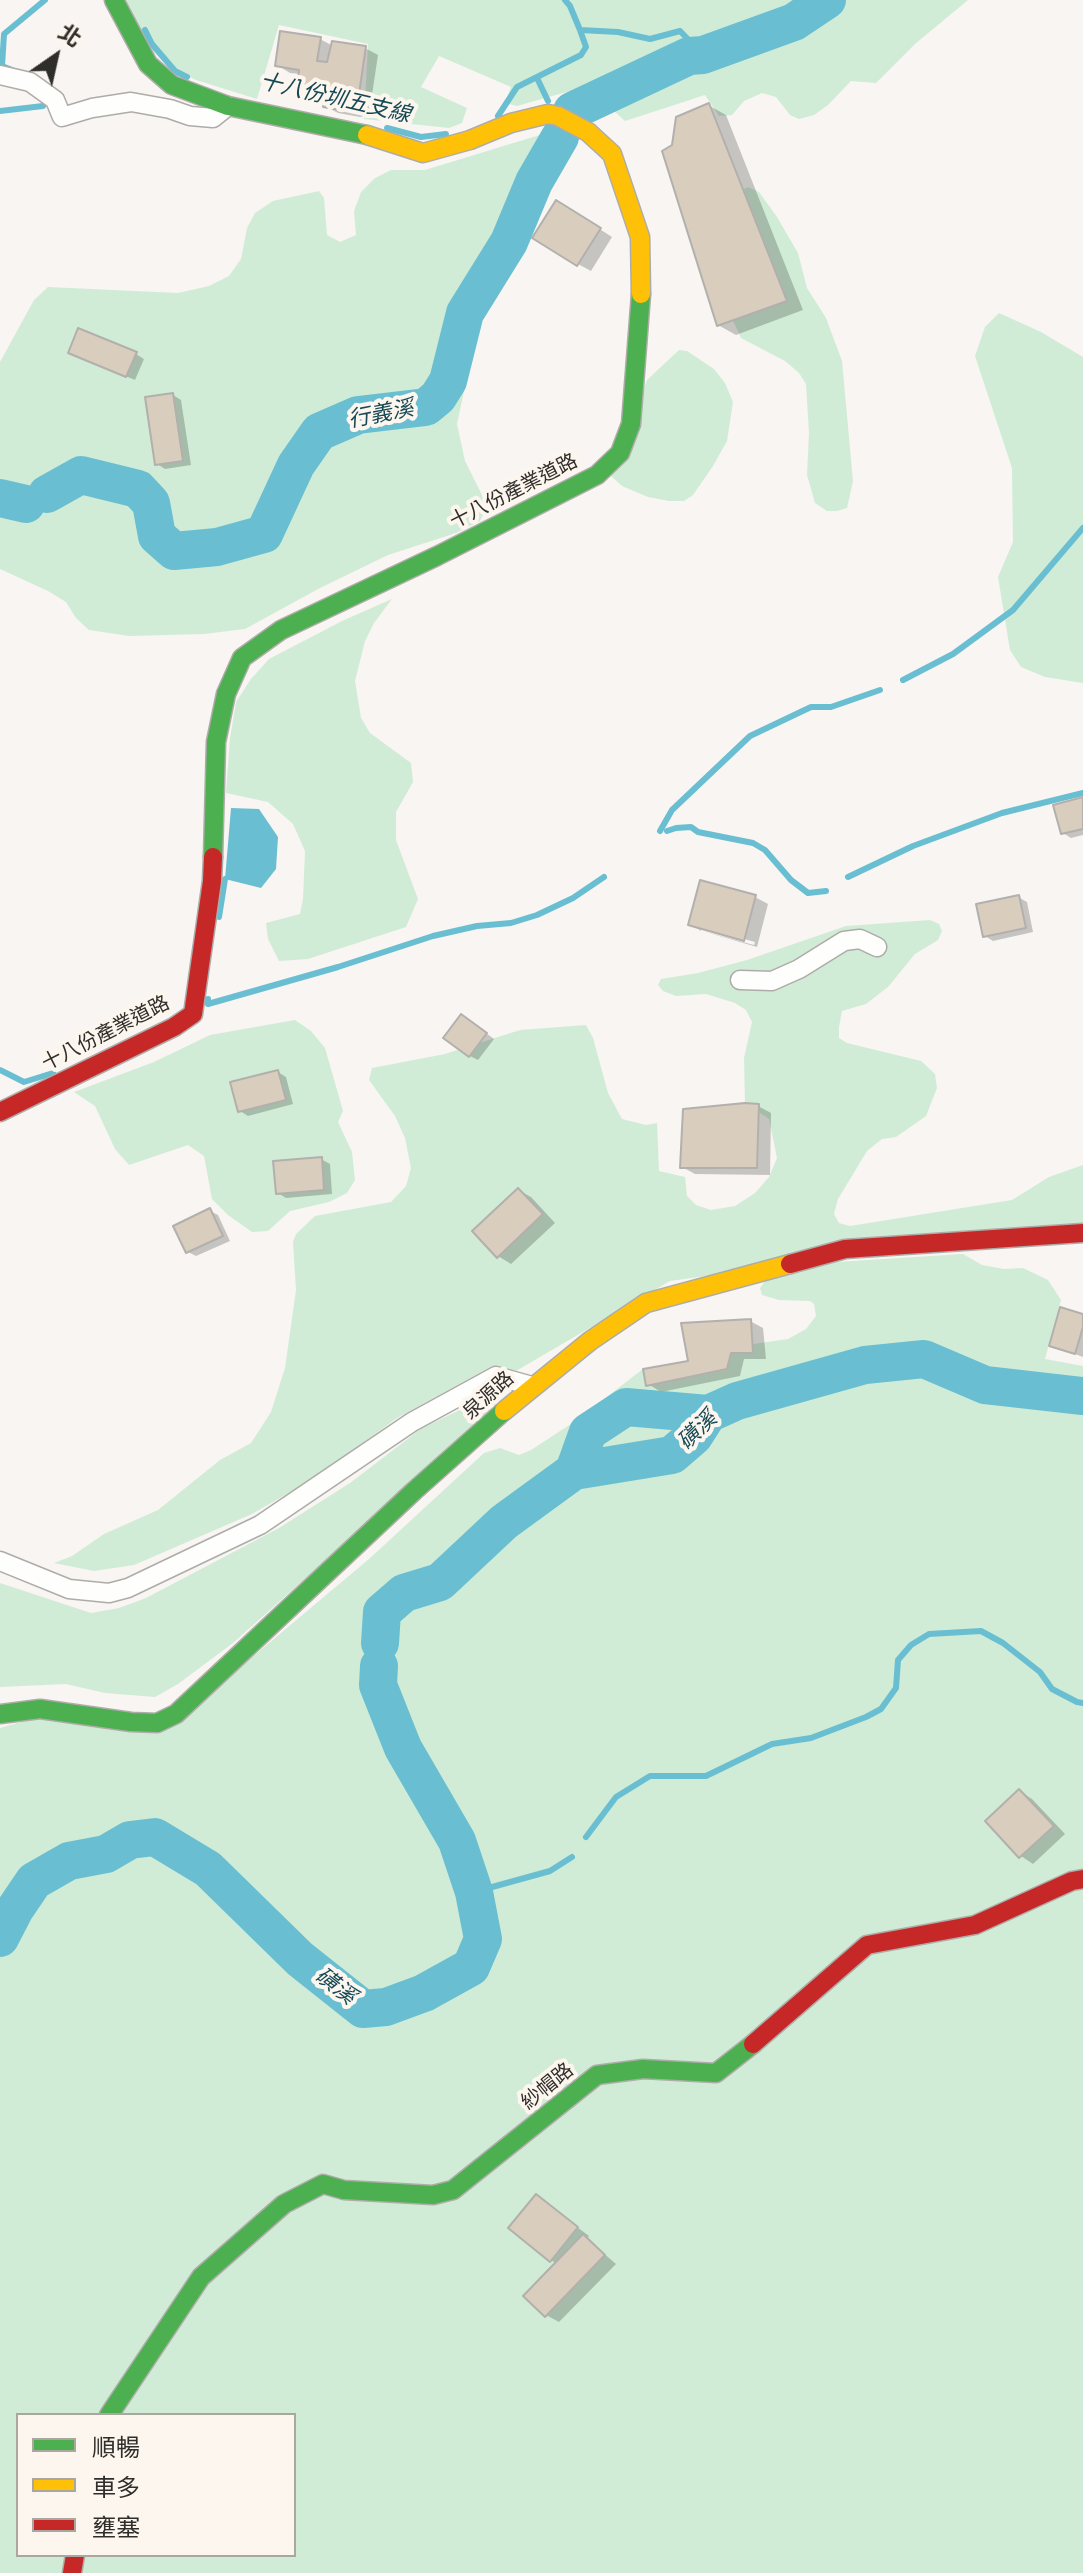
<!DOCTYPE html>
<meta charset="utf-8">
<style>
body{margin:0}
#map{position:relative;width:1083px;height:2573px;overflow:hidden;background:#f8f5f2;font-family:"Times New Roman","Noto Sans TC",serif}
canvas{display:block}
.legend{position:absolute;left:16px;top:2413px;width:280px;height:144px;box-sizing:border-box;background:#fcf6ee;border:2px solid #aaa6a0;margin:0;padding:10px 14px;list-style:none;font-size:24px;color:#302e2b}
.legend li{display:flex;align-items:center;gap:16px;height:40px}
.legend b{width:40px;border:2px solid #aaa6a0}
.north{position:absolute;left:16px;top:16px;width:80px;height:80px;-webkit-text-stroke:6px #fcf6ee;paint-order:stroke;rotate:34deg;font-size:22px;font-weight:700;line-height:32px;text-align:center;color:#302e2b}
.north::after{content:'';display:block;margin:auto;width:28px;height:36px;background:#302e2b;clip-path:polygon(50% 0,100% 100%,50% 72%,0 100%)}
</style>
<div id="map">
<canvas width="1083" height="2573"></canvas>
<ul class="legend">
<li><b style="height:10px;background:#4caf50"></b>順暢</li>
<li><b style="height:10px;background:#ffc107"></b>車多</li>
<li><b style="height:10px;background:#c62828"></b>壅塞</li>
</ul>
<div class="north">北</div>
</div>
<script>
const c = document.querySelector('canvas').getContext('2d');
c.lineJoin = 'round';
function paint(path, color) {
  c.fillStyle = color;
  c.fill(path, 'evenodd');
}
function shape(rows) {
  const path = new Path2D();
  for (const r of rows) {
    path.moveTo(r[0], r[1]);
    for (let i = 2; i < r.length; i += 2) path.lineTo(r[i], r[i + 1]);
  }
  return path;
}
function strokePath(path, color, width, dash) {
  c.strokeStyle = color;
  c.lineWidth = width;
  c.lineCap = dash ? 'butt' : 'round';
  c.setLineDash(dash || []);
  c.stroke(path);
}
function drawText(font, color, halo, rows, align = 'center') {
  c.font = font + ' "Times New Roman","Noto Sans TC",serif';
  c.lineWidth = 8;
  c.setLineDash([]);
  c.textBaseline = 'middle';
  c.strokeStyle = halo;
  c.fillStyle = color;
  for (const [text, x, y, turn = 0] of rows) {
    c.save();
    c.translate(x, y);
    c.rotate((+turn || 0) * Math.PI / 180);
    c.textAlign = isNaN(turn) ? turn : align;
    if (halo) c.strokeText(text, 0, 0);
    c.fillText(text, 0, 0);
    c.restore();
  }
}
paint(shape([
 [122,0,968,0,915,44,876,83,851,81,828,105,814,115,799,119,790,115,776,97,762,93,744,101,732,115,719,116,705,95,625,121,612,109,570,91,517,106,505,103,511,87,439,56,421,87,467,108,462,123,449,128,364,119,368,44,279,25,257,99,196,80,167,66,147,45],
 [543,134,568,141,566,156,550,175,506,282,478,326,457,424,465,461,482,495,485,511,480,521,456,533,388,555,320,588,245,629,204,634,129,636,89,630,76,618,66,602,48,591,0,569,0,362,34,300,48,287,178,293,209,286,229,276,241,259,247,228,255,213,273,201,319,191,324,198,327,235,340,242,356,235,354,211,361,192,375,178,391,170,425,170],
 [748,187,759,192,777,217,798,253,807,288,826,318,842,361,853,481,847,508,837,511,827,511,815,503,807,475,809,433,806,384,799,373,785,361,741,338,726,306,737,192],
 [999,313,1041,332,1083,357,1083,683,1045,677,1021,667,1010,650,998,577,1013,542,1012,468,975,356,985,327],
 [679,350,687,351,714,369,725,383,733,402,727,441,713,466,693,495,684,501,669,501,648,497,622,486,610,475,647,380],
 [392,599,374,623,365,641,355,681,361,718,370,733,411,763,413,782,396,812,396,840,418,899,406,927,308,959,279,961,268,939,266,923,300,914,303,899,305,851,293,824,268,802,226,793,230,738,236,702,251,679,269,659,342,621],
 [930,920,939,924,942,931,938,940,915,954,888,987,866,1004,842,1011,839,1027,839,1038,847,1043,921,1061,935,1074,937,1088,926,1116,896,1137,882,1139,867,1151,838,1199,834,1214,839,1223,850,1226,1012,1200,1049,1177,1083,1165,1083,1224,670,1281,516,1371,492,1366,397,1418,316,1477,252,1514,134,1565,94,1571,54,1563,72,1556,104,1534,158,1510,220,1460,251,1443,271,1412,285,1368,296,1290,293,1242,296,1234,315,1216,391,1202,406,1186,411,1168,405,1138,395,1116,369,1080,372,1068,445,1054,520,1030,586,1025,593,1038,608,1093,622,1119,646,1125,657,1123,659,1171,685,1177,687,1196,696,1205,711,1210,735,1206,755,1193,769,1177,777,1158,769,1119,745,1103,744,1058,752,1022,746,1010,735,1003,706,994,676,996,663,991,658,985,661,979,698,973,747,960,846,926],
 [295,1020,311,1031,325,1048,343,1111,338,1122,352,1152,355,1180,347,1193,329,1202,290,1211,268,1231,252,1232,228,1215,212,1199,204,1156,188,1145,129,1165,115,1149,95,1106,74,1092,154,1062,210,1035],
 [963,1254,982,1265,1004,1269,1023,1268,1048,1280,1061,1300,1045,1359,1083,1366,1083,2573,0,2573,0,1728,35,1718,169,1727,369,1559,484,1453,500,1448,519,1455,531,1450,574,1422,643,1369,647,1386,727,1370,731,1353,753,1353,753,1344,788,1339,806,1329,816,1316,814,1304,810,1301,779,1300,762,1295,760,1288,765,1281,836,1262],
 [18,2415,294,2415,294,2555,18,2555],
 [499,1395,501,1403,233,1643,178,1684,155,1697,105,1693,66,1684,0,1687,0,1583,91,1613,119,1608,146,1598,279,1528,350,1483,422,1428,485,1398]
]), '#d0ecd6');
paint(shape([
 [231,808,259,809,278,837,276,869,261,888,225,879]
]), '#69bfd1');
paint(shape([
 [320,39,333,46,365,48,378,55,369,115,360,117,338,113,325,106,327,97,312,94,299,87,301,74,290,73,277,65],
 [708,105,726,115,803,310,736,335,718,325,674,146],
 [570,210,612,237,591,271,578,264],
 [136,354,144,359,135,380,79,357],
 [173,395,181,400,191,465,165,469,157,464],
 [1083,799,1083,835,1071,838,1063,833],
 [755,897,768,904,757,947,702,931,754,945,755,942,701,927,701,931,690,924],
 [1018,897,1027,902,1033,932,993,941,985,936],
 [470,1021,494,1039,478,1060,470,1056],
 [278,1072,286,1077,293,1104,248,1116,240,1111],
 [758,1106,771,1113,770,1175,695,1174,682,1167],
 [321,1159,330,1164,332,1194,286,1198,278,1193],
 [518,1190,531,1197,555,1223,511,1264,498,1256],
 [210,1211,218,1215,230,1241,196,1256,188,1252],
 [1083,1316,1083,1357,1051,1345],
 [750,1321,763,1328,766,1359,744,1359,740,1376,661,1392,648,1384,690,1362],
 [1019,1791,1032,1799,1065,1834,1033,1864,1021,1856],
 [536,2196,589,2236,587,2239,616,2264,559,2322,546,2315,557,2264,551,2260]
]), '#0003');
strokePath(shape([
 [565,0,570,6,580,30],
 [145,30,152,44,175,71,187,77],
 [12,70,2,66,4,34,45,0],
 [537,78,548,101],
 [0,111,43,106],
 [498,116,517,87,581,55,586,47,580,30,618,32,650,39,680,31,703,55],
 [387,128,421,137,446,134],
 [903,680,953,654,1013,610,1083,528],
 [660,831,672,810,750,736,811,707,831,707,880,690],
 [667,831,676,828,691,827,698,832,753,843,765,850,791,880,808,893,826,891],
 [848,877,913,846,1002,813,1083,793],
 [219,917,225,879],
 [208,999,208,1004,338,967,433,936,477,926,511,923,537,915,573,898,604,877],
 [0,1070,24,1082,53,1073],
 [586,1837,616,1797,650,1776,706,1776,772,1744,811,1738,866,1717,881,1709,896,1688,898,1660,911,1645,929,1634,981,1631,1003,1643,1040,1672,1052,1689,1077,1702,1083,1703],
 [474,1892,550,1871,572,1857]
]), '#69bfd1', 6);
strokePath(shape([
 [572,111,689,56,703,55,794,22,827,0],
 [47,494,81,475,138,489,151,503,157,536,174,551,217,547,264,534,296,465,319,432,358,415,426,407,438,397,448,381,465,313,509,242,534,182,560,137],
 [0,498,26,504],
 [574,1471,588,1432,626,1407,708,1414],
 [380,1643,382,1612,404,1593,440,1582,504,1522,574,1471,672,1455,694,1436,708,1414,737,1401,865,1365,924,1359,985,1385,1083,1396],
 [0,1938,15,1909,34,1881,69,1861,106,1854,130,1840,155,1837,208,1869,300,1959,363,2009,386,2007,424,1993,471,1967,483,1939,474,1892,457,1841,403,1748,378,1685,379,1666]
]), '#69bfd1', 38);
const building = shape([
 [280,31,321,37,317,61,327,62,332,41,366,46,357,108,346,111,323,107,325,93,297,88,299,70,275,66,280,31],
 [709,103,787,301,717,326,662,151,672,145,676,117,709,103],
 [556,200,601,228,577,266,532,238,556,200],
 [78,328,137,352,126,377,68,353,78,328],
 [173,393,183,461,155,465,145,397,173,393],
 [1083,797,1083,829,1061,834,1053,805,1083,797],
 [700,880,756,895,744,941,688,925,700,880],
 [1019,895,1026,928,983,937,976,904,1019,895],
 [461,1014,487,1033,469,1057,443,1038,461,1014],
 [278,1070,286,1100,238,1112,230,1082,278,1070],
 [745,1103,759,1104,757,1168,680,1168,683,1109,745,1103],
 [322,1157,324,1190,276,1194,273,1161,322,1157],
 [518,1188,543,1214,497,1258,472,1231,518,1188],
 [210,1208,223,1236,186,1253,173,1226,210,1208],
 [1060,1307,1083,1314,1083,1327,1075,1354,1049,1346,1060,1307],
 [751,1319,753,1353,731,1353,727,1369,646,1386,643,1369,688,1361,681,1323,751,1319],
 [1019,1789,1054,1826,1019,1858,985,1821,1019,1789],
 [536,2194,578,2227,550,2262,508,2228,536,2194],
 [583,2234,605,2255,545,2317,523,2296,583,2234]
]);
paint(building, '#d9cdbe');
strokePath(building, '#b2b0ad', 2);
const street = shape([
 [0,75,30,82,55,100,62,117,92,108,131,102,170,109,190,116,213,118,228,106],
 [740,980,772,981,799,969,844,941,860,939,877,947],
 [0,1561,69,1589,109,1593,128,1588,260,1525,412,1422,496,1376,532,1386]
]);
const fast = shape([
 [114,0,148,64,172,85,228,106,367,135],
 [213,857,216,742,226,694,242,658,281,630,437,556,597,475,620,453,631,424,641,294],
 [0,1714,40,1709,131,1722,157,1723,176,1714,414,1491,504,1411],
 [109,2415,201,2277,284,2204,323,2184,344,2190,433,2195,453,2190,597,2075,643,2069,716,2073,753,2044]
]);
const slow = shape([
 [367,135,423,153,470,140,511,123,548,114,558,116,588,132,612,154,640,237,641,294],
 [504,1411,590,1341,646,1303,790,1264]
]);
const jam = shape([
 [0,1112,174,1027,193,1014,212,881,213,857],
 [790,1264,845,1249,1083,1233],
 [753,2044,867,1945,975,1925,1072,1881,1083,1879],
 [72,2573,75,2555]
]);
strokePath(street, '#aeaca9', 21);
strokePath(fast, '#aeaca9', 21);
strokePath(slow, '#aeaca9', 21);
strokePath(jam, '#aeaca9', 21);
strokePath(street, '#fefefd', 18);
strokePath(fast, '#4caf50', 18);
strokePath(slow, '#ffc107', 18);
strokePath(jam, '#c62828', 18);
drawText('20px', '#302e2b', '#fcf6ee', [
 ["十八份產業道路",514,492,-27],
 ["十八份產業道路",106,1034,-27],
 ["泉源路",489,1396,-42],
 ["紗帽路",548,2087,-39]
]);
drawText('italic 22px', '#164955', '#fcf6ee', [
 ["十八份圳五支線",335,99,13],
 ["行義溪",381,415,-11],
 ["磺溪",698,1431,-44],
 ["磺溪",335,1987,38]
]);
</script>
